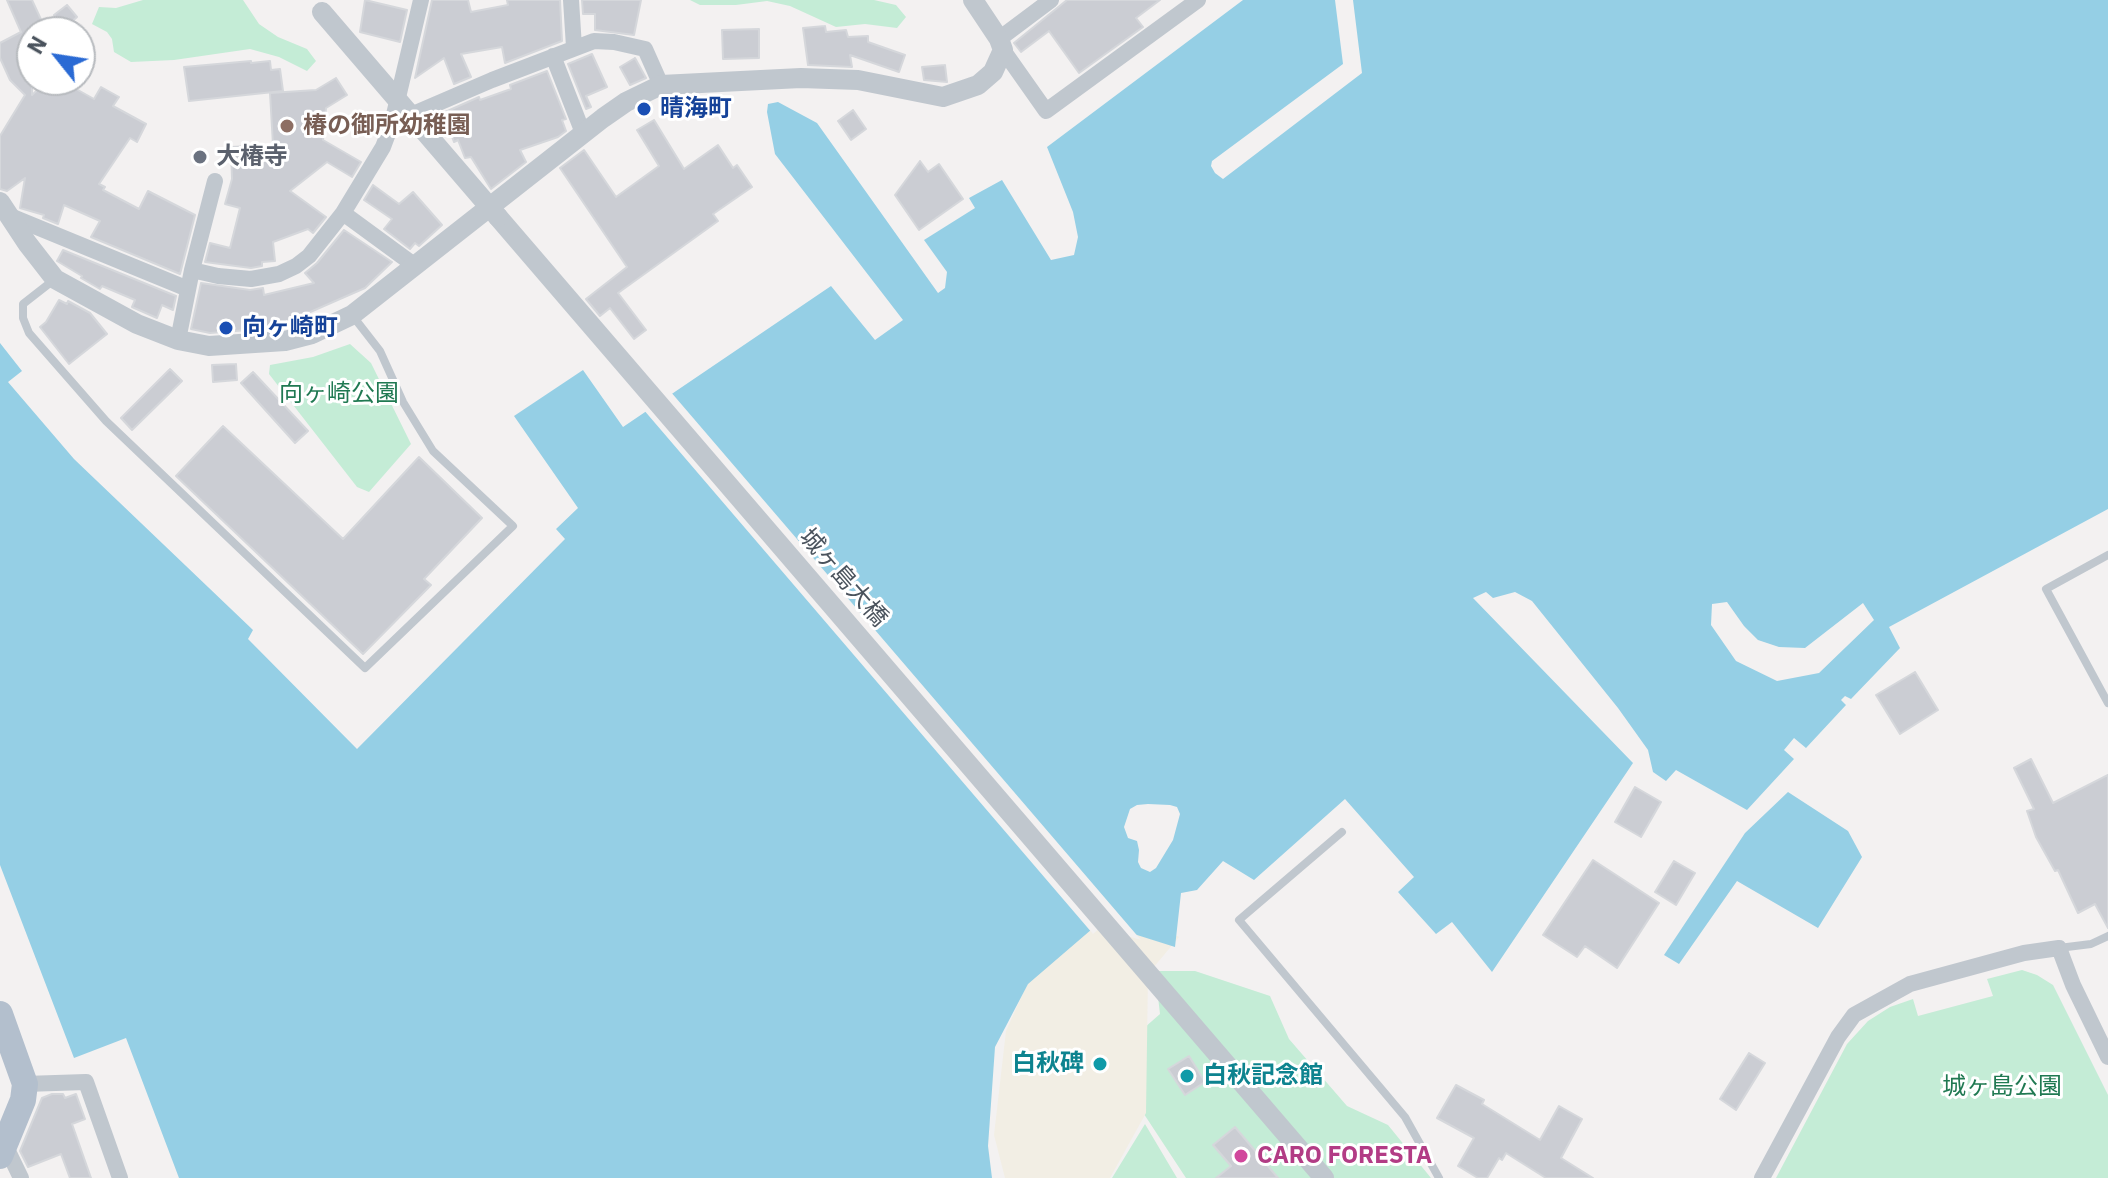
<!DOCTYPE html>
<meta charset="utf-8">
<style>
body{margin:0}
#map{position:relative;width:2108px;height:1178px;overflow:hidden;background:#f3f1f1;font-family:"IBM Plex Sans",sans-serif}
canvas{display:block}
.north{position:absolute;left:16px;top:16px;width:80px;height:80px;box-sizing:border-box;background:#fff;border:2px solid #b7babe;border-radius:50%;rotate:300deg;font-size:22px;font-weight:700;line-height:32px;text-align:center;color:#4a535d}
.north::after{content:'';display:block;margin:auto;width:28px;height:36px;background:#2a6ad4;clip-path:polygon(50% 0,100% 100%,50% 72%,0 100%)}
</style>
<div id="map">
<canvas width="2108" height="1178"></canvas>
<div class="north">N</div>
</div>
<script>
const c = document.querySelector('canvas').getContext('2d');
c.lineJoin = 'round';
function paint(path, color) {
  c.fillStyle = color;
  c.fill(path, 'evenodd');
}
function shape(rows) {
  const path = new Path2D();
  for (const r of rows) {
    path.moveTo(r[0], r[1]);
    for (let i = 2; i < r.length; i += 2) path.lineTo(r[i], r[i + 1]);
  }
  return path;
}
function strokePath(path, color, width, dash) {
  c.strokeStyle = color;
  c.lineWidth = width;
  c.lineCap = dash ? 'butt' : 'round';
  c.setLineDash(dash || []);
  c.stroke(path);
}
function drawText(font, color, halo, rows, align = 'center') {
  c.font = font + ' "IBM Plex Sans","Noto Sans JP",sans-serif';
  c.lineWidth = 6;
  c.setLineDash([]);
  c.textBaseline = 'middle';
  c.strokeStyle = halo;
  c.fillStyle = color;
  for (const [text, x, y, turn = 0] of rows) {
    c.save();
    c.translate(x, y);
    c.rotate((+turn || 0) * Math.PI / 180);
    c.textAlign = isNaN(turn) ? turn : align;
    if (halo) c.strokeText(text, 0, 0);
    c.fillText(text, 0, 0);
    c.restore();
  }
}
paint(shape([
 [143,0,243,0,259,24,278,37,307,49,316,61,307,71,279,57,250,49,174,60,131,62,114,52,112,39,107,32,92,24,99,7,116,8],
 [690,0,874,0,896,5,906,17,897,28,865,24,836,27,790,6,767,1,736,5,700,5],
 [350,344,371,363,411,444,369,492,357,487,269,374,270,365,313,357],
 [2022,970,2037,975,2053,985,2108,1095,2108,1178,1776,1178,1847,1044,1868,1021,1890,1007,1913,999,1918,1016,1993,996,1987,979],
 [1155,971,1195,971,1270,996,1289,1039,1347,1106,1388,1125,1431,1178,1186,1178,1140,1108,1144,1028,1160,1014],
 [1145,1124,1177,1178,1112,1178]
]), '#c4ecd6');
paint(shape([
 [1129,913,1179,937,1148,974,1146,1113,1110,1178,1005,1178,994,1135,1006,1031,1032,973,1080,921]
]), '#f2eee4');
paint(shape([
 [1243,0,1335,0,1343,64,1212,161,1211,166,1215,173,1223,179,1362,73,1353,0,2108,0,2108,509,1889,627,1900,648,1851,699,1845,696,1841,700,1846,705,1806,748,1794,738,1784,750,1794,759,1747,810,1676,770,1666,781,1653,772,1648,750,1618,708,1532,601,1515,592,1493,598,1486,592,1473,598,1633,763,1492,972,1452,922,1436,934,1398,892,1414,877,1345,799,1254,880,1223,861,1197,890,1181,893,1175,947,1099,923,1028,984,995,1047,988,1146,992,1178,179,1178,126,1038,74,1058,0,865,0,343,22,371,8,382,74,459,253,630,248,639,357,749,565,539,556,529,578,508,514,416,583,370,623,427,831,286,875,340,903,320,775,154,767,112,768,104,778,102,817,123,938,293,945,288,947,272,924,240,975,208,969,198,1002,180,1051,260,1074,255,1078,237,1073,212,1047,147],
 [1148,804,1170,805,1177,807,1180,814,1173,840,1156,868,1150,872,1141,868,1138,862,1139,850,1137,841,1128,838,1124,827,1130,809,1137,805],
 [1788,792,1848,831,1862,857,1818,928,1737,881,1679,964,1664,955,1745,833]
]), '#95cfe5');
paint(shape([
 [670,391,1141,940,1100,928,1093,934,643,409],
 [1727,602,1744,626,1758,640,1779,647,1805,648,1863,603,1874,620,1819,673,1777,681,1736,661,1711,625,1712,604]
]), '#f3f1f1');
const building = shape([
 [7,0,32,0,45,28,32,32,32,95,48,80,60,80,94,99,101,87,119,97,113,106,146,124,137,142,130,138,99,184,105,187,103,190,139,209,148,191,195,215,180,274,91,237,100,221,64,205,58,224,43,218,44,215,20,208,25,178,7,191,0,189,0,136,25,95,10,80,0,58,0,43,21,32,7,0],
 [365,0,407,10,400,42,360,32,365,0],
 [432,0,468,0,471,12,508,5,507,0,560,0,562,41,505,63,502,47,461,54,471,77,454,84,444,58,415,78,432,0],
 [582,0,641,0,634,35,595,30,595,14,583,14,582,0],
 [1067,0,1160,0,1136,18,1143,27,1079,73,1049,31,1021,52,1014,43,1067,0],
 [67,5,77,17,65,28,54,15,67,5],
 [825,26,826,32,846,30,848,37,868,36,868,42,905,55,899,72,850,55,852,67,808,65,803,28,825,26],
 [759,29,759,58,723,59,722,30,759,29],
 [592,54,607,87,586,96,591,107,586,109,568,64,592,54],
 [635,58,646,78,630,85,620,67,635,58],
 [251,61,251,63,270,61,271,70,280,69,283,91,189,101,184,67,251,61],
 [945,65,947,82,924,80,922,67,945,65],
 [547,71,566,119,562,120,566,131,558,137,520,150,526,162,491,189,471,157,465,158,458,140,454,142,449,129,442,131,434,117,479,97,480,100,511,89,510,85,547,71],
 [336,78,347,95,326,108,323,140,361,162,352,177,327,162,290,191,326,217,313,233,308,229,273,242,275,261,262,262,262,266,251,268,205,262,210,243,230,248,240,208,225,204,232,179,231,147,273,145,270,93,316,90,336,78],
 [853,110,866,129,851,140,838,121,853,110],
 [654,120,684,169,718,145,733,168,737,165,752,187,713,214,718,221,618,293,646,330,634,339,610,308,600,316,586,299,627,267,560,168,584,150,616,197,659,166,637,130,654,120],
 [920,161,928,172,939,164,963,199,919,230,895,195,920,161],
 [373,185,399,204,413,192,442,225,419,246,415,243,410,249,384,229,392,219,364,200,373,185],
 [344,230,392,262,365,288,308,313,310,320,286,327,210,333,191,329,201,283,250,290,263,288,264,295,314,283,305,273,317,263,344,230],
 [63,250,176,296,173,310,162,305,157,318,132,307,135,300,102,286,100,289,81,278,82,276,57,261,63,250],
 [59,300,67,304,68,301,90,313,107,334,69,364,40,327,46,322,59,300],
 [236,364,237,380,213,382,212,365,236,364],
 [170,369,182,381,132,430,121,418,170,369],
 [253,372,308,431,295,443,241,383,253,372],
 [223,426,343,539,419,457,482,518,424,579,431,585,363,654,176,476,223,426],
 [1915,672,1938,710,1900,734,1876,695,1915,672],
 [2031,759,2053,803,2108,775,2108,928,2095,904,2078,913,2058,870,2055,871,2036,837,2027,811,2034,809,2014,768,2031,759],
 [1635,787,1661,802,1641,837,1615,822,1635,787],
 [1593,860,1659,903,1617,968,1585,946,1577,957,1543,935,1593,860],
 [1674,861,1695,873,1676,905,1655,892,1674,861],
 [1749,1053,1765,1063,1736,1110,1720,1099,1749,1053],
 [1189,1056,1205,1082,1185,1095,1168,1069,1189,1056],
 [1456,1085,1484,1100,1482,1104,1540,1140,1559,1106,1582,1119,1561,1158,1593,1178,1546,1178,1506,1153,1502,1160,1499,1158,1487,1178,1478,1178,1458,1166,1474,1138,1437,1118,1456,1085],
 [52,1094,63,1094,65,1098,76,1094,85,1119,72,1124,91,1178,70,1178,61,1154,28,1167,20,1151,42,1098,52,1094],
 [1235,1127,1278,1178,1216,1178,1231,1166,1213,1145,1235,1127]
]);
paint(building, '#cbcdd3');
strokePath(building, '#d5d7db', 2);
strokePath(shape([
 [55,279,23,304,23,318,29,333,106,421,365,668,513,526,433,451,403,402,380,351,352,315],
 [2108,555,2046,589,2108,703],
 [1342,832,1239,920,1405,1117,1439,1178],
 [2059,948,2091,944,2108,936]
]), '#c0c7ce', 8);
strokePath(shape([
 [421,0,392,123,492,80,594,41,614,42,645,49,661,85],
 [571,0,574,47],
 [999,39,1051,0],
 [1003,50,1046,111,1198,0],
 [553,56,583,133],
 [343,213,414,265],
 [10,216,188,289],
 [192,270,218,276,251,279,279,274,296,266,309,256,343,213,383,147,392,123],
 [178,340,192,270,215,181],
 [25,1084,86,1082,120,1178],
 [5,1145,21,1178],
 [1762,1178,1838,1037,1854,1015,1910,984,2024,953,2059,948,2073,985,2108,1057]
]), '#c0c7ce', 16);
strokePath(shape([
 [0,202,27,243,55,279,137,324,178,340,209,346,285,341,312,334,352,315,603,118,626,102,661,85,801,78,858,80,943,97,978,85,993,72,1003,50,999,39,973,0],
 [498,217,1324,1178]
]), '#c0c7ce', 20);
strokePath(shape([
 [0,1014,25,1084,23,1100,0,1156]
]), '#b3bfcd', 26);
strokePath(shape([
 [322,12,498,217]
]), '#c0c7ce', 20);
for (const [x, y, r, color] of [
 [644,109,8,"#1a4fb4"],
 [287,126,8,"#8d6e63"],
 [200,157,8,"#6b7280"],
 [226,328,8,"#1a4fb4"],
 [1100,1064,8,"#0f9aa8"],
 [1187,1076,8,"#0f9aa8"],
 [1241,1156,8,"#d1479c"]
]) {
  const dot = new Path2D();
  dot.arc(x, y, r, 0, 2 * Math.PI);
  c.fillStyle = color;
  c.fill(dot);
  strokePath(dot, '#fff', 3);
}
drawText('bold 24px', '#164399', '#fff', [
 ["晴海町",660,109],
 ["向ヶ崎町",242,328]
], 'left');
drawText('bold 24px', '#785e54', '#fff', [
 ["椿の御所幼稚園",303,126]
], 'left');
drawText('bold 24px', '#5b616d', '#fff', [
 ["大椿寺",216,157]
], 'left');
drawText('24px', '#207952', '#fff', [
 ["向ヶ崎公園",339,394],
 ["城ヶ島公園",2002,1087]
]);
drawText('24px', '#4a535d', '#fff', [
 ["城ヶ島大橋",843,578,49]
]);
drawText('bold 24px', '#0d838f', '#fff', [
 ["白秋碑",1084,1064],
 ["白秋記念館",1203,1076,"left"]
], 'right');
drawText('bold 24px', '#b23c85', '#fff', [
 ["CARO FORESTA",1257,1156]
], 'left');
</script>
